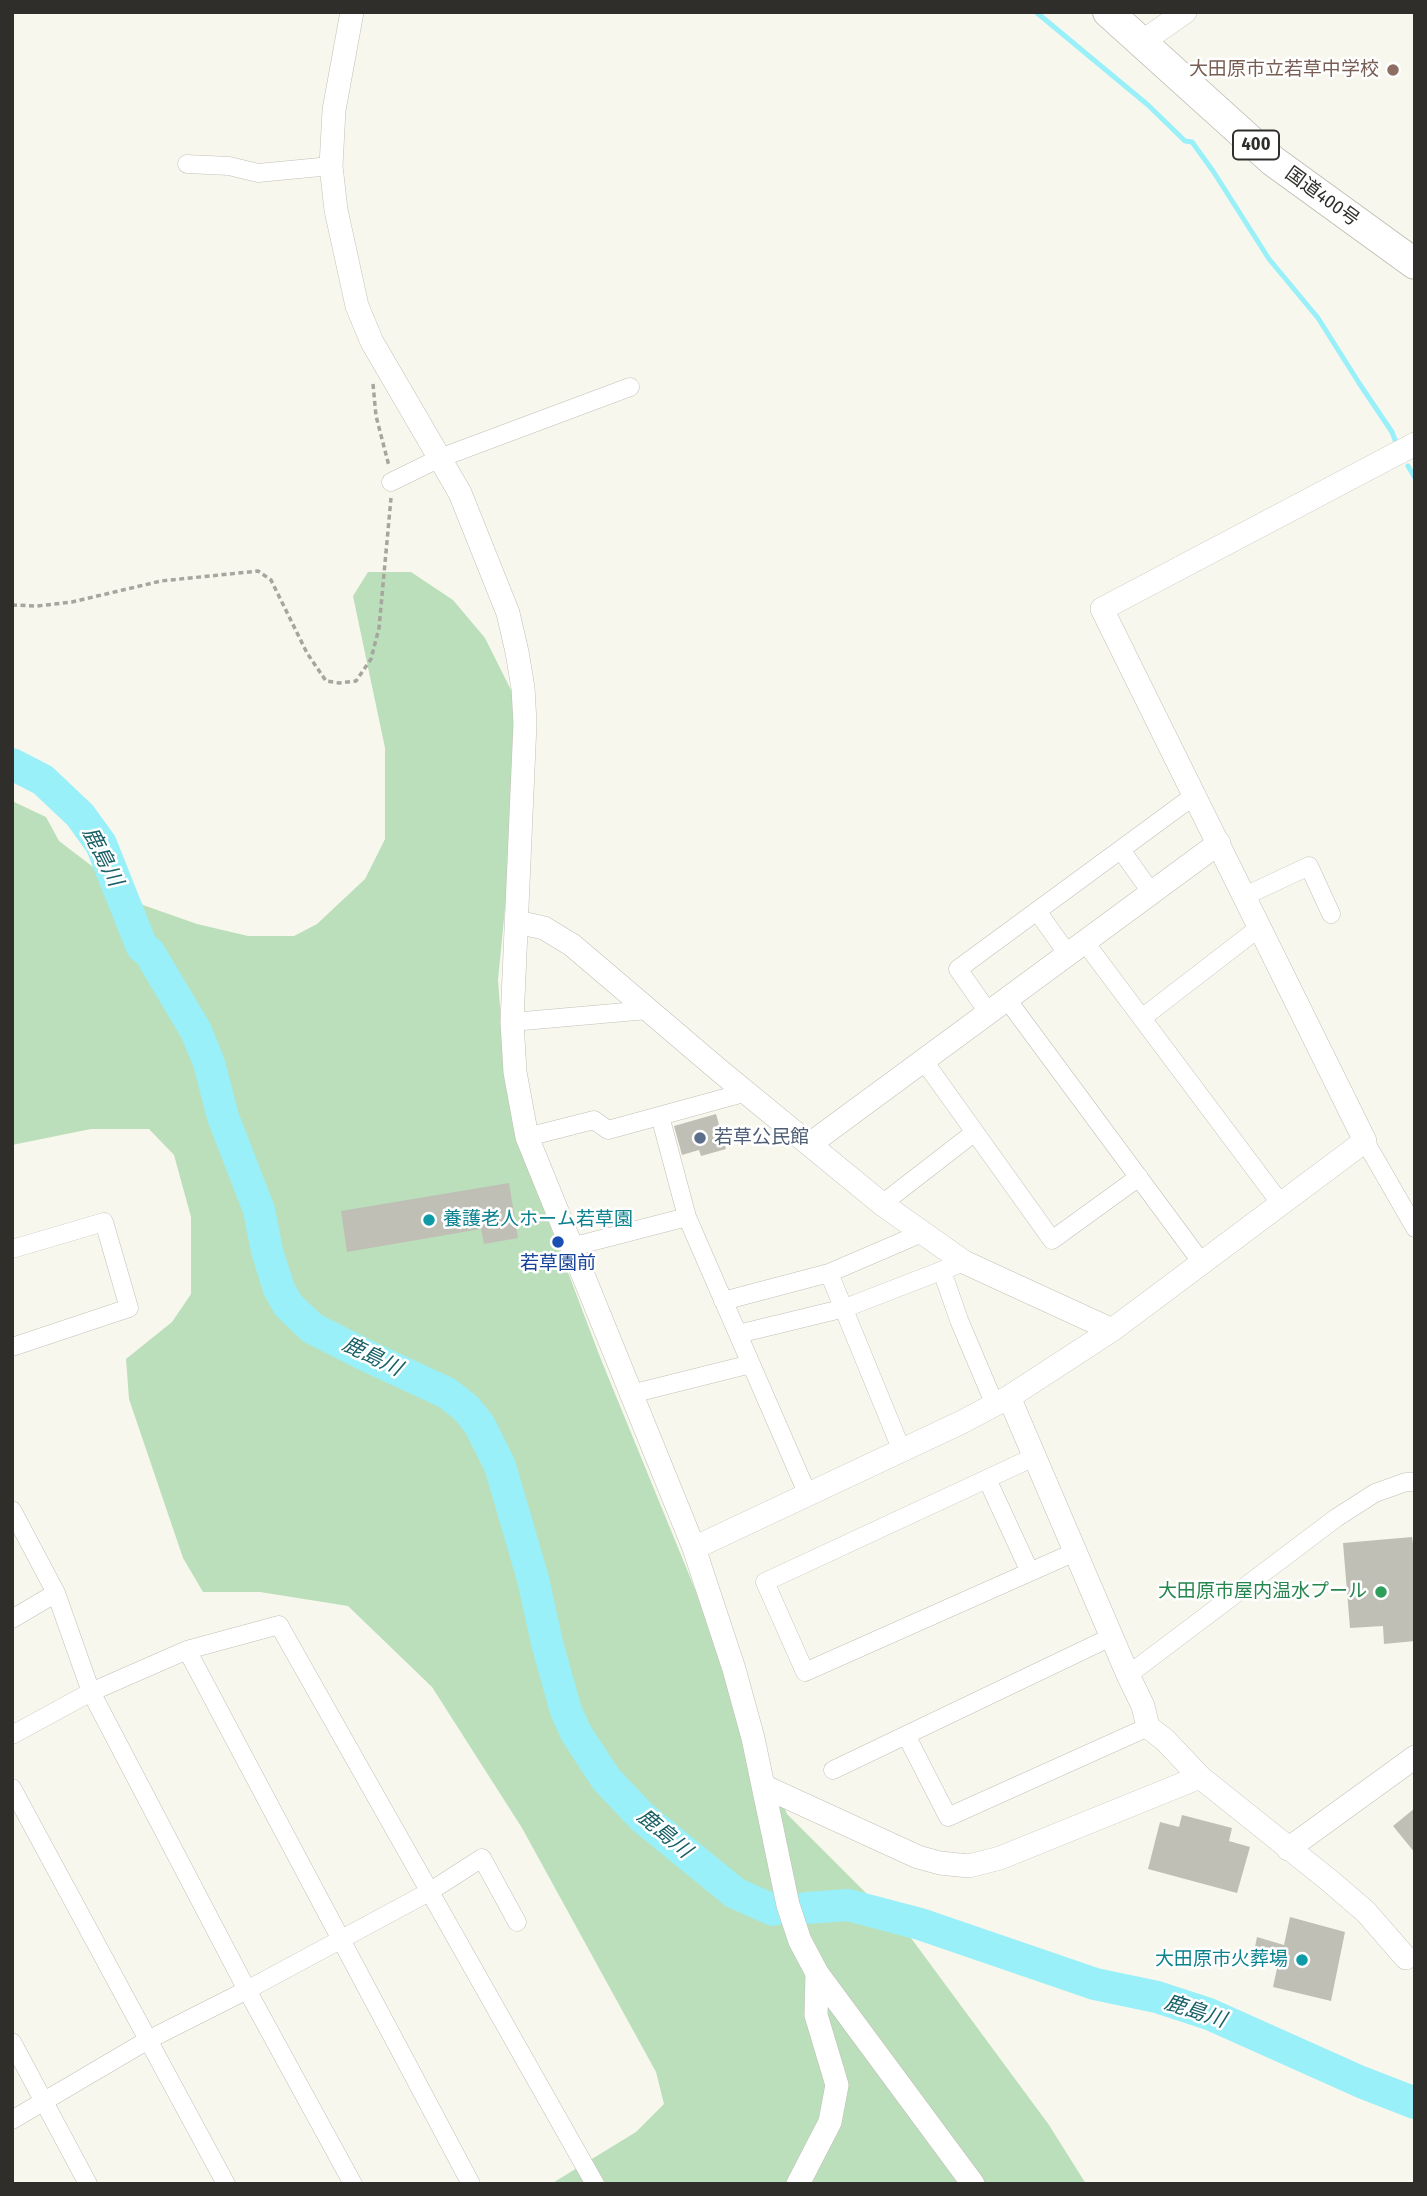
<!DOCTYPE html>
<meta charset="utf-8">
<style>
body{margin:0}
#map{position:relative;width:1427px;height:2196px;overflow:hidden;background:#f8f7ed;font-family:"Fira Sans Condensed",sans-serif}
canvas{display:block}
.frame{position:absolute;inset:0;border:14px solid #2f2e2b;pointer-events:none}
</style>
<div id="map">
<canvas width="1427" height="2196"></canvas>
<div class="frame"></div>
</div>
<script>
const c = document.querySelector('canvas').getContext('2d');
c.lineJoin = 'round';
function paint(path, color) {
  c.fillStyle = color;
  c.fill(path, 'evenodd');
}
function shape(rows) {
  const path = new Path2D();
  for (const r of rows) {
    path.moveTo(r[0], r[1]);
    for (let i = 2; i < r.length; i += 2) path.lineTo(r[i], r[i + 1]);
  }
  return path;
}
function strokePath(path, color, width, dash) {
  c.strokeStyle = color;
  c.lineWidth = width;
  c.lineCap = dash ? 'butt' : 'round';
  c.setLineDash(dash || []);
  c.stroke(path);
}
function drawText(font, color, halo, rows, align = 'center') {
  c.font = font + ' "Fira Sans Condensed","Noto Sans JP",sans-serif';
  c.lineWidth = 5;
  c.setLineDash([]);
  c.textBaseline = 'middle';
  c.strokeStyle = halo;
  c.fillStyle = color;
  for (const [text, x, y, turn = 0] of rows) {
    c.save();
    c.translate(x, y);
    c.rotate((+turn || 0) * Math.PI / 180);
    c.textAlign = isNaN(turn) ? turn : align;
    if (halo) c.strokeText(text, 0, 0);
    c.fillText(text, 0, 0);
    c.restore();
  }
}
paint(shape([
 [368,572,411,572,453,600,485,638,513,694,522,734,498,980,503,1047,532,1177,600,1357,787,1814,911,1938,1049,2125,1086,2184,551,2184,636,2132,664,2104,656,2072,522,1828,432,1687,348,1606,260,1592,203,1592,183,1558,129,1399,126,1359,172,1322,191,1294,191,1217,174,1155,149,1129,91,1129,12,1145,12,801,46,817,59,841,143,905,197,924,248,936,294,936,317,924,365,879,385,839,385,748,353,596]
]), '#badfba');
strokePath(shape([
 [1036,12,1148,105,1185,141,1192,142,1213,171,1269,259,1318,318,1359,383,1392,432,1397,445],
 [1408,466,1415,478]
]), '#99f0f8', 5);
strokePath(shape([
 [12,764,43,780,80,815,101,844,142,947,149,952,196,1031,209,1063,223,1117,259,1210,267,1251,279,1289,288,1305,312,1328,365,1355,447,1393,466,1408,479,1424,500,1466,533,1579,547,1643,566,1711,576,1733,606,1779,642,1817,735,1893,773,1910],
 [806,1908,848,1905,920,1924,1095,1984,1157,1997,1209,2014,1361,2082,1415,2103]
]), '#99f0f8', 32);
paint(shape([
 [716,1114,726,1149,701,1156,699,1150,682,1155,674,1126],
 [509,1183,518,1238,484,1244,481,1229,347,1252,341,1211],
 [1412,1537,1415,1557,1415,1641,1384,1644,1383,1626,1350,1628,1343,1543],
 [1415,1808,1415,1853,1393,1826],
 [1182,1815,1232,1828,1229,1841,1250,1847,1237,1893,1148,1869,1160,1822,1179,1827],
 [1290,1917,1345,1932,1331,2001,1273,1987,1278,1964,1253,1957,1257,1937,1284,1945]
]), '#c0bfb6');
const minor = shape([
 [187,164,229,166,258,173,331,166],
 [391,482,440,458,630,387],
 [1121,850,1151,892],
 [1245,896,1309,866,1331,914],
 [1037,911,1067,953],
 [1084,941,1281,1204],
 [1006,998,1202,1263],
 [988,1012,958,969,1195,795],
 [1142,1018,1260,927],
 [512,1022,648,1010],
 [924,1061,1052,1240,1139,1177],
 [660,1116,687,1217,808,1495],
 [527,1137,594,1120,608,1130,747,1092],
 [1365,1141,1415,1228],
 [882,1204,975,1132],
 [571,1247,687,1217],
 [12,1249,104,1222,129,1308,12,1347],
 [942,1271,959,1320,995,1405],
 [829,1273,902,1451],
 [723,1301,829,1273,922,1233],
 [738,1334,845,1308,964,1262],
 [631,1394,751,1364],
 [1034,1457,765,1582,805,1672,1075,1552],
 [987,1479,1030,1572],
 [12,1510,56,1593,91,1692,247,1990,353,2184],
 [12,1619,56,1593],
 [187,1650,279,1625,595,2184],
 [1128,1675,1336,1518,1375,1493,1406,1482,1415,1482],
 [12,1735,91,1692,187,1650,471,2184],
 [906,1735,948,1817,1148,1727],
 [833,1770,1111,1637],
 [12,1788,226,2184],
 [12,2042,88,2184],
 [12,2120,148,2040,247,1990,429,1892,482,1858,517,1922]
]);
const tertiary = shape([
 [352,12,334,110,331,166,336,210,357,306,372,342,460,493,508,613,517,652,523,688,525,723,512,1022,515,1072,527,1137,694,1548,734,1669,753,1738,788,1905,800,1941,817,1973,973,2184],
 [1142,42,1185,12],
 [517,922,544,928,572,945,720,1071,882,1204,964,1262,1112,1330],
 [810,1144,1219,843],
 [1009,1397,1128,1675,1143,1706,1148,1727,1165,1740,1200,1777,1330,1881,1366,1912,1406,1958],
 [694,1548,962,1422,1009,1397,1112,1330,1365,1141,1102,609,1415,444],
 [763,1786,918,1857,940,1863,969,1866,1000,1858,1200,1777],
 [1288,1849,1415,1757],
 [798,2184,830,2122,837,2085,816,2015,817,1973]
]);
const trunk = shape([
 [1108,12,1273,161,1415,264]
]);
strokePath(minor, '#c1c0b7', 19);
strokePath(tertiary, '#c1c0b7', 24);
strokePath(trunk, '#c1c0b7', 32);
strokePath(shape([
 [373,384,376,416,389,466],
 [12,605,37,606,72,602,161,581,258,571,271,580,307,653,326,681,339,683,356,681,371,659,379,628,391,498]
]), '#a6a59e', 3.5, [5, 3.5]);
strokePath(minor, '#fff', 18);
strokePath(tertiary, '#fff', 23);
strokePath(trunk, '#fff', 30);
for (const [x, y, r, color] of [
 [1393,70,7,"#8d6e63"],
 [700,1138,7,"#5c6f8a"],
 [429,1220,7,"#0f9aa8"],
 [558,1242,7,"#1a4fb4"],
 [1381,1592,7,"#2e9e5b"],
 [1302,1960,7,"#0f9aa8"]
]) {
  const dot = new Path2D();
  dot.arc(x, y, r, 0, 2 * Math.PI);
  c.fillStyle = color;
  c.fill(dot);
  strokePath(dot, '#fff', 2.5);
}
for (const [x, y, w] of [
 [1256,145,46]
]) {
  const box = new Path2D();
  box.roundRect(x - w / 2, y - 14.5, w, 29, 5);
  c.fillStyle = '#fff';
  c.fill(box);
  strokePath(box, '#2f2e2b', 2);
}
drawText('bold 18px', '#2f2e2b', null, [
 ["400",1256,145]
]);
drawText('19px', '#785e54', '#fff', [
 ["大田原市立若草中学校",1379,70]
], 'right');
drawText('19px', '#2f2e2b', '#fff', [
 ["国道400号",1322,197,36]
]);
drawText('19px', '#4e5e75', '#fff', [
 ["若草公民館",714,1138]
], 'left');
drawText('19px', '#0d838f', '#fff', [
 ["養護老人ホーム若草園",443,1220],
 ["大田原市火葬場",1288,1960,"right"]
], 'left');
drawText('19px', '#164399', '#fff', [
 ["若草園前",558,1264]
]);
drawText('19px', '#27864d', '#fff', [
 ["大田原市屋内温水プール",1367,1592]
], 'right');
drawText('italic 21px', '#196167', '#fff', [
 ["鹿島川",102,857,63],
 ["鹿島川",372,1357,26],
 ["鹿島川",664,1834,40],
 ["鹿島川",1195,2012,18]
]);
</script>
